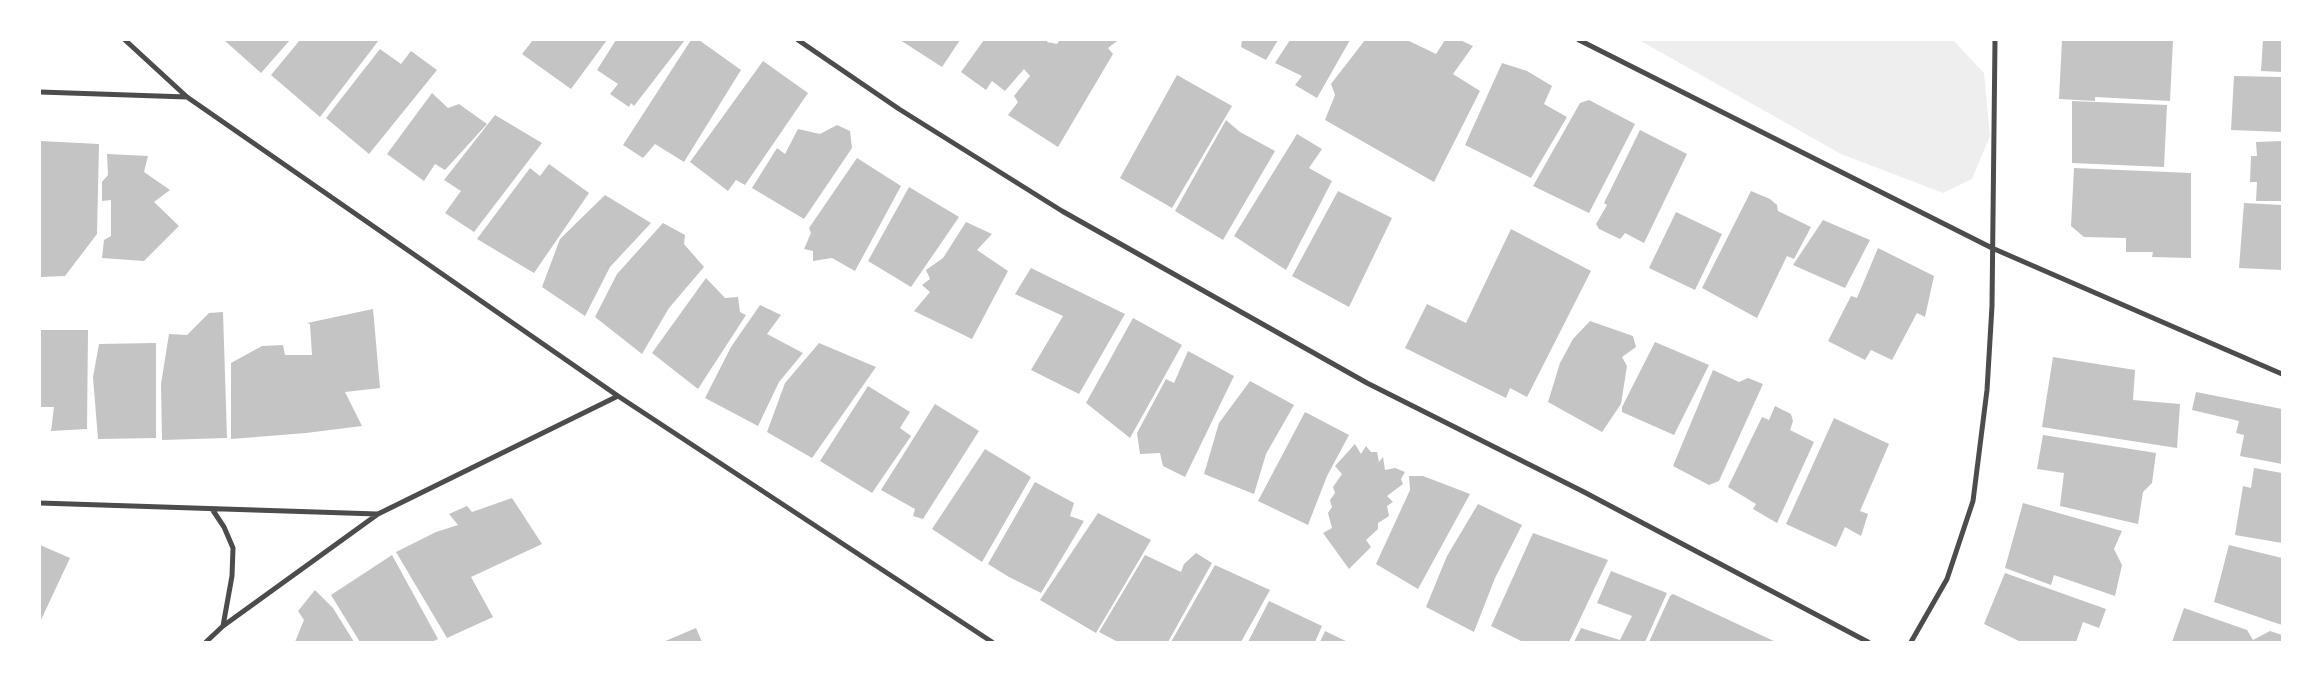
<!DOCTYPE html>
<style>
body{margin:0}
#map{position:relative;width:2322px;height:682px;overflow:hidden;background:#fff;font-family:Poppins,sans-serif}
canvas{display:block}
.frame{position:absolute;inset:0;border:41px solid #fff;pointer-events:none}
</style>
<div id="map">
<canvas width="2322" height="682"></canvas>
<div class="frame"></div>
</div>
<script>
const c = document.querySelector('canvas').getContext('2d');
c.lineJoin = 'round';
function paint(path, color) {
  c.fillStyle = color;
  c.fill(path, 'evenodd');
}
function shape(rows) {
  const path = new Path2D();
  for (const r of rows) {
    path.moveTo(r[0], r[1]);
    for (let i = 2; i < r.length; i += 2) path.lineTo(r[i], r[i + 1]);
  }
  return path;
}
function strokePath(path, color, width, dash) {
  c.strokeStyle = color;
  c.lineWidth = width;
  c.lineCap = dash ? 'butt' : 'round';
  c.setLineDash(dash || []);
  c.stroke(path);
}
paint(shape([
 [1639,40,1953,40,1984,73,1990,136,1972,179,1943,193,1841,154]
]), '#eee');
paint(shape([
 [224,40,290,40,261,73],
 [300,40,379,40,320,117,271,75],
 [533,40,607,40,571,89,522,54],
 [616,40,685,40,634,106,631,103,629,107,610,94,618,84,597,70],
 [691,40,699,40,741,70,684,162,655,144,643,158,623,145],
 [900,40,960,40,942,67],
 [984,40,1048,40,1047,42,1057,44,1060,40,1117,41,1108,48,1113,54,1058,147,1008,115,1018,102,1014,96,1030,76,1024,69,1005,91,992,81,986,90,961,72],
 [1242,40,1278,40,1266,60,1241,47],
 [1290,40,1350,40,1317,98,1295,85,1302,76,1275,63],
 [1365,40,1407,40,1436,54,1445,40,1460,40,1473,46,1453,74,1480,91,1434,182,1325,120,1335,95,1331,84],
 [2062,40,2173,40,2170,101,2095,97,2095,101,2059,99],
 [2263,40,2282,40,2282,72,2261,71],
 [380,49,401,64,411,51,437,70,369,154,326,118],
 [763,61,808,93,745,185,736,180,728,191,690,162],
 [1502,63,1527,71,1552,86,1544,104,1567,117,1531,178,1465,145],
 [1177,75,1232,106,1172,208,1120,178],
 [2234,76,2282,77,2282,132,2231,130],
 [432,93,448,108,459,104,487,124,445,170,435,164,424,181,387,154],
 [1589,100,1635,124,1589,213,1533,186,1580,103],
 [2072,101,2167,105,2164,167,2072,163],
 [495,115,542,143,474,232,445,213,461,191,444,180],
 [1226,120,1240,132,1275,151,1223,240,1175,211],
 [837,125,850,131,852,148,804,219,752,188,777,148,785,154,798,129,820,134],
 [1640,130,1687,154,1644,243,1625,233,1620,239,1599,229,1596,224,1607,205,1604,203],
 [1297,134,1322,149,1309,168,1332,181,1286,270,1234,236],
 [40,141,99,144,97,234,65,276,40,277],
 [2282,141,2282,201,2256,201,2257,182,2250,182,2251,156,2257,156,2256,142],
 [107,154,148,156,144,172,170,190,154,202,179,226,144,261,102,258,104,240,111,236,111,200,102,201,102,182,108,175],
 [857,158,901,186,855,271,832,258,813,261,813,251,804,249,811,233,809,228],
 [549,164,589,193,534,273,477,239,530,168,540,176],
 [2074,168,2191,173,2191,258,2152,257,2153,252,2126,252,2126,238,2084,237,2071,226],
 [909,187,959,217,911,287,868,261],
 [1338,191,1392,218,1349,307,1292,276],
 [1751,191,1770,199,1777,205,1778,211,1811,227,1794,259,1787,256,1757,318,1702,288],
 [605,195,651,223,610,267,585,316,542,287,560,239],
 [2244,203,2282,205,2282,270,2239,268],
 [1676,212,1722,234,1695,290,1649,268],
 [1823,220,1870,240,1845,288,1793,265],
 [966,222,992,234,977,250,1008,271,972,339,914,311,930,292,922,285,930,279,926,270,943,258],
 [663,223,685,235,684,244,704,267,669,308,642,354,595,317,617,274],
 [1511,229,1591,271,1527,397,1510,388,1506,398,1405,348,1427,304,1466,323],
 [1878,248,1934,276,1925,317,1917,313,1892,360,1871,350,1865,360,1828,341,1851,296,1857,298],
 [1031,268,1125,314,1079,394,1031,370,1063,316,1015,294],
 [706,278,725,298,738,297,740,312,746,315,698,389,652,353],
 [760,305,781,315,767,334,803,353,779,382,758,426,705,398,731,347],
 [373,309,380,388,345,392,362,426,306,433,231,439,231,363,262,346,283,345,285,355,312,355,310,324,307,323],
 [223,312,227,438,162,440,161,384,169,334,187,335,209,313],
 [1133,318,1182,345,1130,438,1086,403],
 [1590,321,1633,336,1636,347,1622,357,1627,366,1621,404,1602,432,1548,402,1560,363,1573,339],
 [40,330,88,330,87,429,51,431,54,407,40,407],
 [1655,342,1709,365,1674,435,1622,412,1622,407],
 [156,343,156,438,98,439,93,377,99,344],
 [819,343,876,367,812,458,767,432,785,383],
 [1188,351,1234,376,1185,477,1163,466,1160,453,1140,454,1137,433,1166,379,1174,383],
 [2053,357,2135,370,2133,400,2180,404,2177,448,2042,427],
 [1713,370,1739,382,1748,378,1763,384,1719,481,1709,485,1673,466],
 [1250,381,1294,405,1266,454,1254,494,1204,474,1219,423],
 [868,386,910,412,900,428,911,436,872,493,820,461],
 [2196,392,2282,409,2282,464,2240,456,2244,435,2236,433,2239,421,2192,410],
 [935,404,979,431,923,519,913,516,915,509,881,490],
 [1775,406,1791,414,1793,421,1790,430,1814,442,1777,523,1753,509,1756,504,1728,487,1762,417,1769,420],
 [1305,412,1349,435,1327,476,1308,525,1258,501],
 [1834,418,1889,444,1860,511,1868,514,1861,536,1845,527,1836,547,1786,524],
 [2043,435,2156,453,2152,483,2143,492,2138,524,2060,506,2064,473,2037,469],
 [1355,444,1361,454,1366,446,1371,452,1377,452,1379,462,1383,457,1385,470,1395,468,1405,472,1401,479,1403,484,1387,496,1393,502,1387,506,1389,516,1378,523,1378,529,1366,540,1371,547,1349,569,1323,533,1332,528,1328,513,1332,507,1330,500,1335,493,1333,487,1342,474,1335,466],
 [985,449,1031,477,982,562,932,529],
 [2254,468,2282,473,2282,543,2235,535,2243,486,2251,488],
 [1409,476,1423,476,1470,494,1418,589,1376,564,1410,490],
 [1035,482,1074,503,1070,516,1084,521,1041,593,1009,577,988,564],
 [512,498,542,544,471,577,493,617,447,638,396,552,436,532,458,525,449,514,467,506,472,512],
 [2023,503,2122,531,2114,549,2122,565,2115,596,2054,575,2051,585,2005,568],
 [1478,504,1522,525,1495,578,1474,632,1426,607,1447,556],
 [1098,513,1151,540,1096,633,1040,600],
 [1533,533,1608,560,1569,642,1523,642,1491,626],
 [40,545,70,558,40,622],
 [2229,545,2282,558,2282,625,2214,602],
 [1196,553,1212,563,1168,642,1118,642,1099,632,1145,555,1181,572,1184,564],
 [392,555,438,639,432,642,360,642,331,595],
 [1215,565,1270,590,1241,642,1171,642],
 [1611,571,1667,593,1645,642,1574,642,1581,628,1620,640,1632,616,1597,603],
 [2005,573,2106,609,2099,628,2083,622,2076,642,2021,642,1984,624],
 [315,590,333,608,354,642,295,642,304,620,298,611],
 [1673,594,1776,642,1649,642,1670,596],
 [1269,601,1322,626,1315,642,1248,642],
 [2184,608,2247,630,2253,640,2270,631,2282,635,2282,642,2172,642],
 [696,628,702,642,663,642],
 [1325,631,1348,642,1320,642]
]), '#c4c4c4');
strokePath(shape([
 [125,40,187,97,618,396,992,642],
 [798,40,899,109,1062,211,1367,383,1584,492,1868,642],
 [1579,40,1992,248,2282,374],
 [40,92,187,97],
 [40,503,377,514],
 [212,509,224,527,233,548,232,576,223,626],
 [206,642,223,626,378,514,618,396],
 [1911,642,1947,579,1973,501,1987,390,1992,306,1995,40]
]), '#4c4c4c', 5);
</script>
